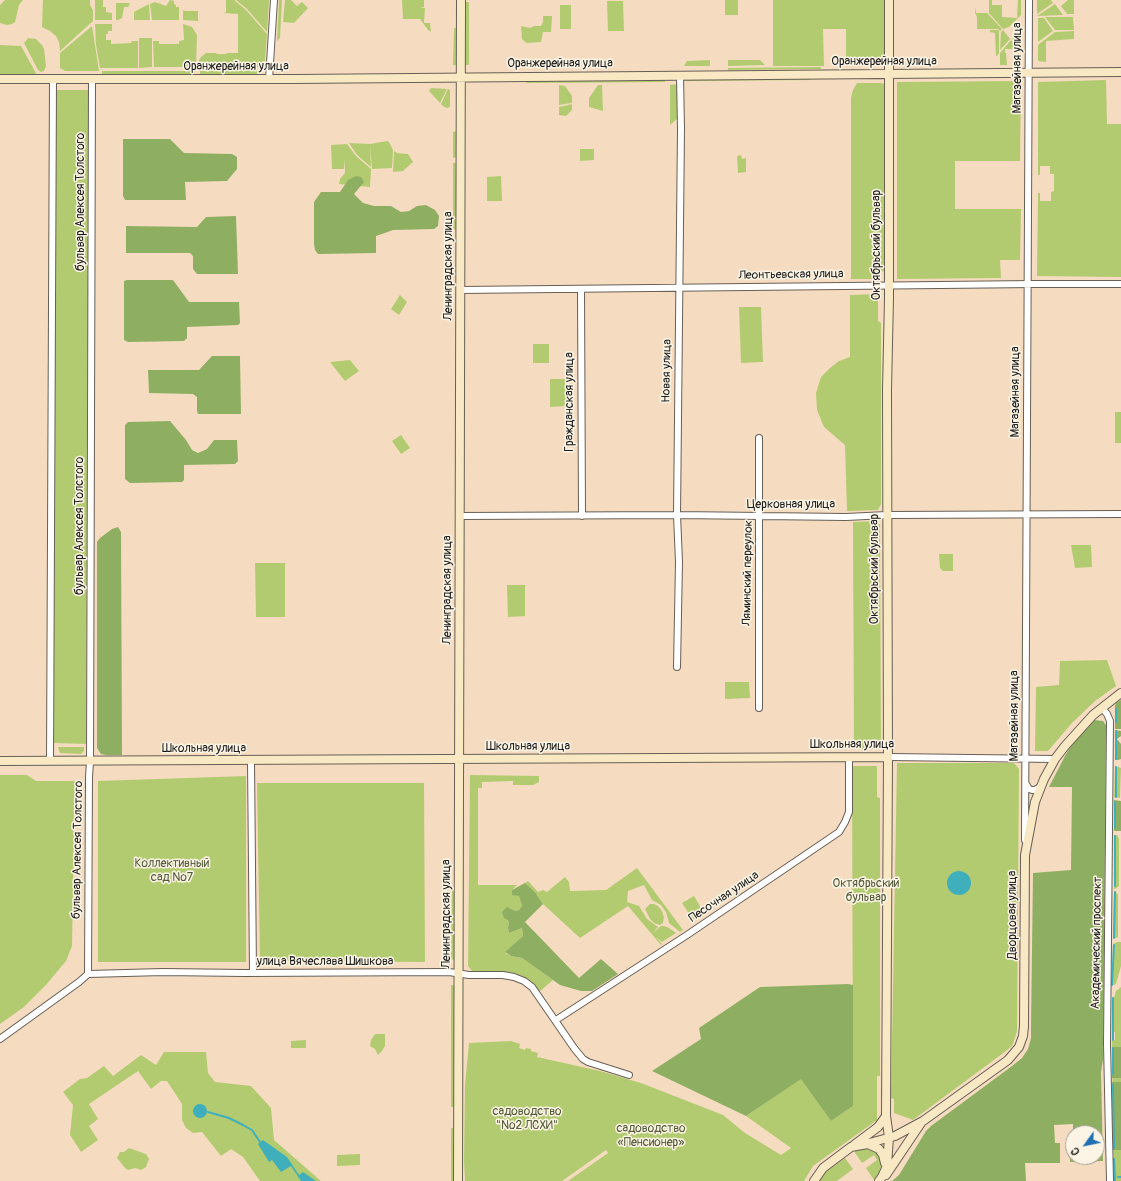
<!DOCTYPE html>
<meta charset="utf-8">
<style>
body{margin:0}
#map{position:relative;width:1121px;height:1181px;overflow:hidden;background:#f5dcc0;font-family:Pangolin,sans-serif}
canvas{display:block}
.north{position:absolute;left:1065px;top:1125px;width:40px;height:40px;box-sizing:border-box;background:#fcf5e5;border:1px solid #a29e95;border-radius:50%;rotate:237deg;font-size:11px;font-weight:700;line-height:16px;text-align:center;color:#1c1c1c}
.north::after{content:'';display:block;margin:auto;width:14px;height:18px;background:#1f6fb2;clip-path:polygon(50% 0,100% 100%,50% 72%,0 100%)}
</style>
<div id="map">
<canvas width="1121" height="1181"></canvas>
<div class="north">С</div>
</div>
<script>
const c = document.querySelector('canvas').getContext('2d');
c.lineJoin = 'round';
function paint(path, color) {
  c.fillStyle = color;
  c.fill(path, 'evenodd');
}
function shape(rows) {
  const path = new Path2D();
  for (const r of rows) {
    if (r.length === 3) {
      path.moveTo(r[0] + r[2], r[1]);
      path.arc(r[0], r[1], r[2], 0, 2 * Math.PI);
      continue;
    }
    path.moveTo(r[0], r[1]);
    for (let i = 2; i < r.length; i += 2) path.lineTo(r[i], r[i + 1]);
  }
  return path;
}
function strokePath(path, color, width, dash) {
  c.strokeStyle = color;
  c.lineWidth = width;
  c.lineCap = dash ? 'butt' : 'round';
  c.setLineDash(dash || []);
  c.stroke(path);
}
function drawText(font, color, halo, rows, align = 'center') {
  c.font = font + ' Pangolin,sans-serif';
  c.lineWidth = 3;
  c.setLineDash([]);
  c.textBaseline = 'middle';
  c.strokeStyle = halo;
  c.fillStyle = color;
  for (const [text, x, y, turn = 0] of rows) {
    c.save();
    c.translate(x, y);
    c.rotate((+turn || 0) * Math.PI / 180);
    c.textAlign = isNaN(turn) ? turn : align;
    if (halo) c.strokeText(text, 0, 0);
    c.fillText(text, 0, 0);
    c.restore();
  }
}
paint(shape([
 [5,0,23,0,19,5,15,22,12,24,7,25,0,23,0,5],
 [43,0,90,0,90,5,93,10,93,21,60,51,59,42,56,36,50,31,42,27],
 [95,0,103,0,103,7,106,7,106,12,112,13,112,20,95,20],
 [170,0,174,1,174,4,176,5,176,7,179,7,179,20,152,20,150,4,155,2,166,6],
 [226,0,234,0,246,10,267,34,265,61,263,61,262,67,199,68,199,60,201,57,206,53,216,53,217,54,226,54,227,53,238,53,238,14,224,13,226,12],
 [236,0,269,0,267,32,247,9],
 [279,0,282,0,280,38,277,41],
 [285,0,291,0,297,6,302,2,308,8,294,23,283,22],
 [402,0,424,0,424,7,420,8,425,8,424,23,430,23,431,32,428,30,420,19,403,19],
 [725,0,738,0,738,15,725,15],
 [773,0,884,0,884,62,880,62,880,65,846,65,846,29,823,29,824,66,773,66],
 [989,0,992,0,992,5,1002,5,1002,17,1017,18,1018,0,1021,0,1021,15,1009,27,1003,29,989,13],
 [1037,0,1051,0,1053,3,1037,14],
 [1068,0,1074,0,1074,14,1067,14,1061,6],
 [607,1,623,1,624,31,608,31],
 [466,2,469,2,469,65,465,65],
 [116,3,130,3,128,7,124,7,122,18,118,20,116,20],
 [149,4,150,20,134,20,134,12],
 [1055,4,1063,15,1037,16],
 [560,5,571,5,571,29,560,29],
 [975,7,976,13,987,13,1002,29,1000,31,998,29,977,29,977,17,975,13],
 [183,10,185,11,198,11,198,21,183,20],
 [543,16,552,16,551,32,543,32,541,42,527,43,524,41,522,39,521,26,530,28,534,26,541,26,543,22],
 [1045,17,1073,17,1074,30,1055,30],
 [1038,18,1044,18,1053,31,1038,42],
 [95,24,112,24,112,31,108,31,108,34,106,34,106,40,111,40,111,44,131,43,132,41,138,41,138,68,100,68,96,45],
 [183,24,192,27,197,35,196,67,154,67,153,41,159,41,159,44,179,44,179,41,184,40],
 [92,26,99,71,65,71,60,68,60,53],
 [1021,27,1021,50,1012,39],
 [454,28,457,28,457,65,453,65],
 [990,30,998,30,999,31,999,53,997,56,996,56,995,33,990,32],
 [1003,30,1010,39,1000,50,1001,32],
 [1074,31,1074,39,1046,41,1046,62,1038,61,1038,45,1055,32],
 [28,38,36,39,42,45,44,49,46,66,44,71,41,72,38,70,24,43],
 [139,38,152,38,152,67,139,68],
 [1011,40,1019,49,1005,49,1005,53,1006,53,1007,65,1000,65,1000,53],
 [0,45,21,46,37,75,0,75],
 [710,60,710,66,684,66,687,61],
 [728,60,760,60,765,65,728,66],
 [821,67,821,69,728,70,728,68],
 [257,70,257,74,200,74,200,71],
 [102,71,196,71,193,74,102,75],
 [665,79,665,82,526,83,526,80],
 [811,79,811,80,684,81,686,80],
 [1106,80,1107,124,1121,124,1121,277,1037,276,1038,193,1040,193,1040,201,1051,201,1051,192,1054,191,1054,174,1050,174,1050,166,1040,166,1040,175,1038,175,1038,82],
 [1021,81,1020,161,955,161,955,209,1021,209,1020,260,1000,260,1001,278,897,279,897,82],
 [857,83,882,83,884,84,884,271,880,272,879,279,851,279,851,98,853,90],
 [677,84,679,117,670,125,670,85],
 [559,85,565,86,572,96,572,103,559,105],
 [598,85,602,85,603,111,589,107,589,98],
 [431,88,447,89,440,103,429,91],
 [448,89,450,90,450,106,448,108,444,107,441,104],
 [56,90,89,90,86,744,53,743],
 [572,104,572,110,566,116,559,115,559,107],
 [457,131,457,157,453,158,453,132],
 [387,141,389,142,393,150,392,168,372,169,370,144],
 [349,143,370,144,371,167,357,155],
 [347,144,356,156,371,169,370,187,339,184,340,179,345,173,345,159,344,169,332,169,331,145],
 [580,149,594,149,594,160,580,161],
 [394,151,397,153,408,154,413,162,403,171,393,172],
 [741,155,742,159,746,158,746,172,738,173,737,156],
 [453,163,457,163,457,228,455,230,453,228],
 [501,176,502,201,487,201,487,177],
 [878,294,878,321,881,323,881,504,878,510,847,511,845,445,824,427,817,410,816,393,821,377,830,368,839,361,850,357,850,295],
 [400,295,407,302,399,315,391,309],
 [739,307,761,307,763,362,741,363],
 [533,344,549,344,549,363,533,363],
 [350,360,359,371,345,381,330,362],
 [550,379,565,379,566,406,550,407],
 [1115,412,1121,412,1121,443,1115,443],
 [401,435,410,448,401,454,392,441],
 [876,521,878,524,880,524,881,746,877,749,854,749,853,522],
 [1071,545,1091,545,1092,567,1075,568],
 [939,554,953,554,953,571,943,571,940,568],
 [255,563,285,563,285,617,256,617],
 [507,585,525,585,525,616,508,617],
 [1107,660,1116,686,1095,701,1072,723,1048,751,1035,751,1036,687,1059,685,1060,661],
 [725,682,749,682,750,698,725,699],
 [58,747,84,747,84,751,81,754,60,753],
 [897,763,1014,763,1019,769,1017,1031,1015,1038,1012,1046,1002,1054,913,1120,894,1113,894,1099,891,1098],
 [852,766,877,766,877,797,880,798,880,1076,877,1076,877,1120,813,1166,804,1181,568,1181,608,1153,606,1150,562,1181,465,1181,464,1161,465,1085,469,1043,511,1041,520,1044,519,1048,525,1050,526,1048,531,1049,531,1051,538,1053,537,1057,600,1071,641,1083,723,1115,745,1133,781,1155,791,1148,746,1116,801,1078,831,1121,853,1106],
 [1115,766,1121,768,1120,798,1114,797],
 [0,775,27,775,36,781,75,781,72,946,66,961,46,985,24,1007,0,1024],
 [470,775,539,776,539,782,533,785,513,785,513,781,482,782,482,788,478,788,478,885,517,885,512,890,519,896,522,906,519,910,515,911,508,920,509,923,508,928,509,933,522,928,523,936,505,953,511,956,522,958,553,980,539,992,524,977,515,973,472,971,468,966],
 [246,776,246,962,98,962,98,781],
 [257,783,424,783,425,962,260,961],
 [1114,835,1117,835,1119,838,1119,886,1115,889,1114,889],
 [637,868,683,930,680,932,669,923,666,912,661,905,652,900,644,885,628,891,627,902,639,906,647,919,658,927,653,933,661,926,664,926,669,928,676,933,662,942,656,937,662,944,661,945,628,906,580,938,543,904,535,892,525,883,528,881,538,892,543,890,547,892,565,877,569,882,570,891,606,890],
 [452,888,455,892,454,960,451,959],
 [1114,892,1117,893,1118,895,1118,937,1116,938,1113,938],
 [694,896,704,913,693,920,682,903],
 [650,904,654,904,658,906,662,911,664,917,663,923,660,925,654,923,650,919,645,909],
 [1117,942,1121,942,1121,966,1116,984,1114,985,1112,985,1113,944],
 [451,985,455,985,454,1107,451,1107],
 [1121,987,1121,1181,1114,1181,1112,1041,1115,1040,1115,1032,1113,1031,1114,998,1116,991],
 [375,1034,385,1034,385,1046,382,1051,378,1055,375,1049,370,1046,371,1040],
 [306,1040,306,1048,291,1048,291,1041],
 [164,1052,206,1052,208,1073,215,1082,251,1086,271,1108,274,1140,321,1181,260,1181,243,1157,231,1149,221,1156,202,1132,193,1133,186,1128,182,1120,182,1104,167,1081,161,1081,151,1089,138,1071,89,1104,98,1119,89,1126,98,1140,81,1152,70,1135,73,1105,63,1092,80,1079,87,1078,104,1066,113,1076,141,1055,156,1065],
 [451,1128,453,1128,454,1181,451,1181],
 [129,1148,146,1154,149,1159,146,1167,141,1170,135,1168,128,1170,125,1168,117,1158,120,1152,124,1152],
 [867,1148,878,1154,882,1164,878,1176,874,1180,866,1168,877,1160,874,1155,862,1163,854,1151,859,1149],
 [360,1154,360,1165,337,1166,337,1155],
 [845,1158,853,1169,837,1181,819,1181,824,1173]
]), '#b3cb70');
paint(shape([
 [123,139,170,139,184,153,232,154,237,157,237,169,227,181,185,182,186,200,125,200,123,196],
 [356,176,361,177,364,182,354,194,363,203,374,206,391,206,401,212,409,211,417,206,426,205,435,210,439,216,438,226,434,229,393,230,382,234,376,236,376,253,318,254,315,250,314,244,314,202,321,192,340,192,348,180],
 [236,216,238,274,197,274,193,269,193,256,190,253,126,253,126,226,197,227,206,217],
 [127,280,173,280,189,302,239,302,240,323,238,325,187,327,187,338,184,341,128,342,124,340,124,281],
 [212,356,240,356,241,414,198,414,197,411,197,397,193,394,149,393,148,370,199,370],
 [170,421,186,440,192,450,198,453,207,449,214,440,237,440,238,461,235,464,184,465,184,480,182,482,130,483,125,479,125,425,128,422],
 [118,527,121,532,122,755,106,755,101,754,97,748,97,542,100,538,112,529],
 [1121,700,1121,729,1115,729,1115,706,1116,703],
 [1094,720,1103,721,1106,725,1103,1060,1101,1072,1103,1161,1070,1162,1069,1143,1073,1143,1073,1157,1097,1157,1097,1133,1073,1133,1073,1124,1054,1125,1055,1143,1060,1143,1060,1163,1025,1163,1026,1181,892,1181,899,1175,926,1131,931,1126,1012,1066,1022,1058,1028,1049,1031,1038,1031,1027,1033,873,1071,870,1072,787,1049,787,1065,756,1072,744],
 [1115,730,1121,731,1121,736,1117,739,1121,744,1121,759,1118,760,1115,760],
 [1114,800,1121,801,1121,831,1114,831],
 [525,883,535,892,543,904,525,922,579,978,601,959,618,974,592,991,581,991,560,985,522,958,511,956,505,952,523,936,522,928,509,933,508,928,509,923,508,920,504,918,502,912,507,907,515,911,519,910,522,906,519,896,512,895,512,890],
 [848,984,853,985,853,1106,831,1121,801,1079,746,1116,652,1071,701,1039,699,1028,760,987],
 [1112,1047,1121,1047,1121,1078,1112,1078],
 [1112,1082,1121,1082,1121,1150,1113,1150]
]), '#8eaf62');
paint(shape([
 [959,883,12],
 [200,1111,7],
 [263,1140,287,1157,299,1175,303,1172,316,1181,301,1181,291,1166,281,1172,272,1160,269,1162,258,1144]
]), '#40afbc');
strokePath(shape([
 [1116,709,1116,722],
 [1116,759,1116,731],
 [1116,797,1116,767],
 [1115,828,1115,802],
 [1115,886,1115,836],
 [1114,938,1115,892],
 [1112,985,1114,945],
 [1113,998,1113,1040],
 [1113,1048,1113,1074],
 [1113,1085,1114,1148],
 [208,1112,229,1118,243,1125,252,1130,260,1142],
 [1114,1159,1115,1181],
 [1118,1177,1121,1177]
]), '#40afbc', 2);
const street = shape([
 [269,79,274,0],
 [581,289,582,516],
 [460,290,1035,284,1121,284],
 [460,516,677,515,846,517,887,515,1121,514],
 [677,667,679,562,677,515,681,129,680,75],
 [759,708,759,438],
 [1102,708,1107,714,1110,721,1107,1044,1110,1181],
 [888,757,1055,759],
 [50,761,53,79],
 [251,761,253,973],
 [1026,784,1029,789,1032,790,1035,790,1040,787],
 [1025,840,1029,0],
 [88,974,89,777,90,762,92,79],
 [556,1020,687,935,839,832,845,822,849,812,849,757],
 [0,1039,79,982,88,974,163,972,245,973,449,972,469,975,503,975,514,977,524,981,532,987,574,1048,583,1059,588,1062,629,1075]
]);
const secondary = shape([
 [0,79,293,79,1121,72],
 [0,761,888,757],
 [854,1145,878,1127,886,1116],
 [862,1145,895,1136,923,1121,1008,1060,1019,1047,1023,1036,1024,1026,1025,855,1035,802,1044,779,1055,759,1065,746,1093,715,1121,693],
 [886,1175,921,1123],
 [458,1181,461,0],
 [814,1181,823,1168,851,1147,862,1145,868,1144,879,1149,883,1155,885,1163],
 [879,1181,882,1177,887,1166,889,1137,886,1116,888,757,887,390,889,298,889,0]
]);
strokePath(street, '#685f55', 8);
strokePath(secondary, '#685f55', 10);
strokePath(street, '#fff', 6);
strokePath(secondary, '#f8e8c3', 8);
drawText('12px', '#1c1c1c', '#fcf5e5', [
 ["Оранжерейная улица",884,62],
 ["Оранжерейная улица",560,64],
 ["Оранжерейная улица",236,67],
 ["Магазейная улица",1018,68,-90],
 ["бульвар Алексея Толстого",81,202,-90],
 ["Октябрьский бульвар",877,245,-90],
 ["Ленинградская улица",449,266,-90],
 ["Леонтьевская улица",791,275,-1],
 ["Новая улица",667,371,-89],
 ["Магазейная улица",1016,392,-90],
 ["Гражданская улица",570,402,-90],
 ["Церковная улица",791,505],
 ["бульвар Алексея Толстого",80,526,-90],
 ["Октябрьский бульвар",875,569,-90],
 ["Ляминский переулок",748,573,-89],
 ["Ленинградская улица",448,590,-90],
 ["Магазейная улица",1015,716,-90],
 ["Школьная улица",852,745],
 ["Школьная улица",528,747],
 ["Школьная улица",204,749],
 ["бульвар Алексея Толстого",78,850,-89],
 ["Песочная улица",724,897,-34],
 ["Ленинградская улица",447,914,-90],
 ["Дворцовая улица",1013,915,-90],
 ["Академический проспект",1097,943,-89],
 ["улица Вячеслава Шишкова",325,962]
]);
drawText('12px', '#515939', '#fcf5e5', [
 ["Коллективный",172,864],
 ["сад №7",172,878],
 ["Октябрьский",866,884],
 ["бульвар",866,898],
 ["садоводство",527,1112],
 ["\"№2 ЛСХИ\"",527,1126],
 ["садоводство",651,1129],
 ["«Пенсионер»",651,1143]
]);
</script>
